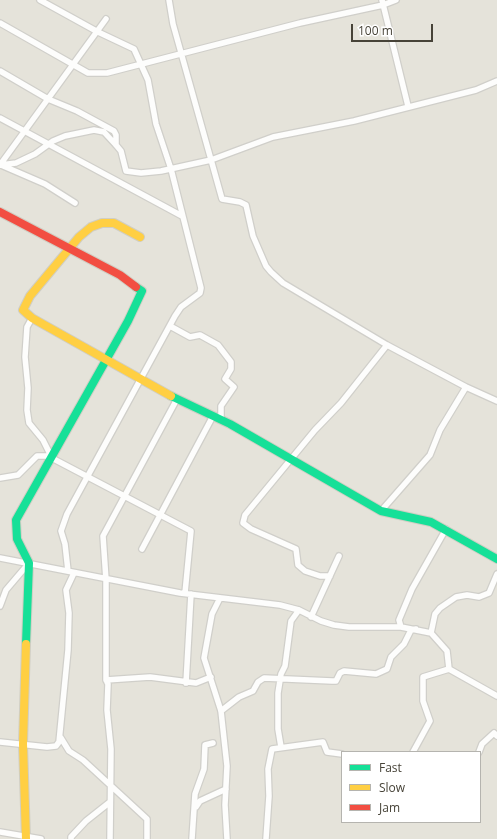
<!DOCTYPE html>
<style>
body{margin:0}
#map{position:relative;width:497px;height:839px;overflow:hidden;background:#f2f1ec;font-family:"Open Sans",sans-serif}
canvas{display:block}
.legend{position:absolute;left:341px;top:751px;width:140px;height:72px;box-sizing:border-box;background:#fff;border:1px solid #b5b4af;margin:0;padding:5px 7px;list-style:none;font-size:12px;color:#474338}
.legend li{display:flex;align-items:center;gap:8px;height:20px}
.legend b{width:20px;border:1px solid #b5b4af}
.scale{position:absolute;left:351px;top:24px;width:82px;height:18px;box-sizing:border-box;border:2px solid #474338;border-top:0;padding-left:5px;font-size:12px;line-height:14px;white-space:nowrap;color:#474338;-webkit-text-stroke:3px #fff;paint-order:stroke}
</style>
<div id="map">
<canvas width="497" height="839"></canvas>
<ul class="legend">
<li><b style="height:5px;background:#16e098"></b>Fast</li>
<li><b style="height:5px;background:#ffcf43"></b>Slow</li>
<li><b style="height:5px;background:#f24e42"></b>Jam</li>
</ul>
<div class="scale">100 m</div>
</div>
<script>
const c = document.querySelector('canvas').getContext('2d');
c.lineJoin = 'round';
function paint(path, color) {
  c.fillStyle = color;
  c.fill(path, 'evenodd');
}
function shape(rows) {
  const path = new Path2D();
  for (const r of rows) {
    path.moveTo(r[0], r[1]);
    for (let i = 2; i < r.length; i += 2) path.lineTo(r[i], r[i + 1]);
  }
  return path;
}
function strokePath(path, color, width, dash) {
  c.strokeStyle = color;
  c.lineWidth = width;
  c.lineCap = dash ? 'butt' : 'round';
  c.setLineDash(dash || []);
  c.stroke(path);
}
paint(shape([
 [0,0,497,0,497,839,0,839],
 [342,752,480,752,480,822,342,822]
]), '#e5e3da');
const street = shape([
 [40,0,98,32,134,49,148,80,156,124,171,169,201,288,200,293,181,307,175,316,67,514,61,531,65,544,68,571],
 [169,0,173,24,222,199,240,202,246,205,253,236,266,266,271,272,283,283,387,345,466,387,497,401],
 [382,0,408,106],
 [0,23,88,73,107,73,300,23,383,5,396,0],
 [0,71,48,99,77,111,114,131,116,135,116,145],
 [0,118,182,216],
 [0,165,16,163,35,154,53,141,65,136,94,130,104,132,116,145,121,151,126,171,141,173,161,171,211,160,273,137,354,121,476,90,497,81],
 [0,165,106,19],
 [1,165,45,184,75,203],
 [32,318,27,327,25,357,28,388,27,410,29,423,43,440,52,458],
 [170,326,190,337,200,335,218,345,231,362,231,369,225,379,234,387,221,406,221,420],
 [0,478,18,475,37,456,48,456,191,531,185,593],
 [381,511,430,455,440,430,466,387],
 [142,549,213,416],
 [0,558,180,593,280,605,299,610,321,621,334,625,349,627,401,627,431,633,447,651,449,669,423,677,423,701,430,721,413,752],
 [330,576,320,576,305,571,298,565,296,549,251,529,243,523,245,515,315,430,341,403,387,345],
 [220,598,212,614,204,658,221,711,227,766,225,805,227,839],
 [0,606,6,590,29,563],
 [311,617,339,556],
 [401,627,399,620,412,589,446,529],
 [431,633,435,614,440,608,456,597,467,595,479,597,489,593,497,574],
 [449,669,497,696],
 [106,680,150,677,196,683,211,677],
 [186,683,191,594],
 [221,711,239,697,253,691,258,682,264,678,332,681,336,681,340,673,344,671,376,674,387,669,391,657,404,644,411,630,416,629],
 [61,738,69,751,83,760,147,819,147,839],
 [0,742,47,747,56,746,59,742,68,650,69,613,66,590,74,573],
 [281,747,278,729,278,693,281,674,285,666,291,621,299,610],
 [479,752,482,744,494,733,497,736],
 [196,807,200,801,226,789],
 [0,832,41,839],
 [71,839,71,837,86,821,110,802],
 [110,839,111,749,107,710,108,684,106,680,106,580,103,536,177,399],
 [192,839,195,794,204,769,205,745,213,743],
 [266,839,269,796,268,769,272,749,323,742,327,752,342,754]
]);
const fast = shape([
 [171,396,230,424,381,511,431,522,497,559],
 [26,644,29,563,17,539,16,520,128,321,142,291,136,287]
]);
const slow = shape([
 [140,237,114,223,102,223,91,227,79,237,30,296,23,310,32,318,171,396],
 [26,839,23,744,26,644]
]);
const jam = shape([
 [0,212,120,275,136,287]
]);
strokePath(street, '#d0cfca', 8);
strokePath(fast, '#d0cec3', 10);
strokePath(slow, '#d0cec3', 10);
strokePath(jam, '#d0cec3', 10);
strokePath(street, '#fdfdfc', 5.5);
strokePath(fast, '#16e098', 8);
strokePath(slow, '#ffcf43', 8);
strokePath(jam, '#f24e42', 8);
</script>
